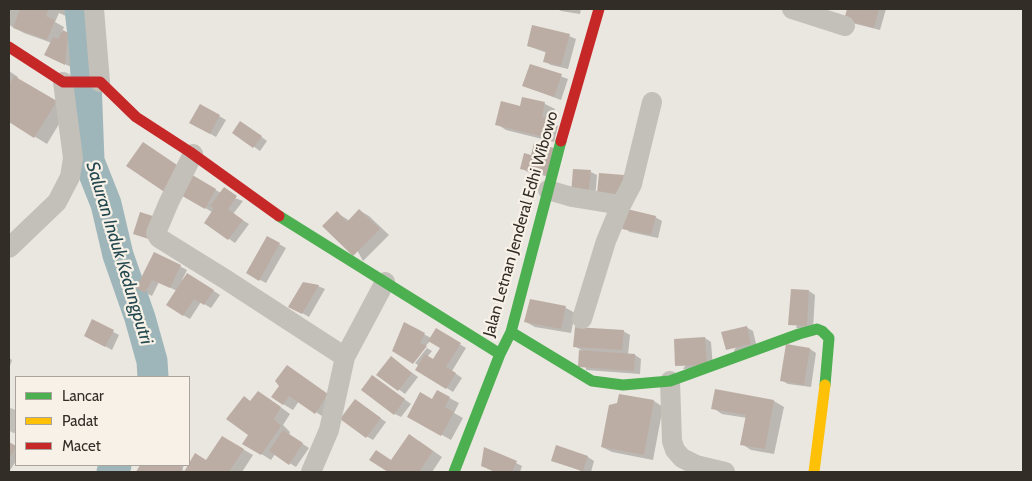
<!DOCTYPE html>
<style>
body{margin:0}
#map{position:relative;width:1032px;height:481px;overflow:hidden;background:#eae6e0;font-family:Cabin,sans-serif}
canvas{display:block}
.frame{position:absolute;inset:0;border:10px solid #332d28;pointer-events:none}
.legend{position:absolute;left:15px;top:376px;width:175px;height:90px;box-sizing:border-box;background:#f7f1e7;border:1px solid #a9a39b;margin:0;padding:6px 9px;list-style:none;font-size:15px;color:#332d28}
.legend li{display:flex;align-items:center;gap:10px;height:25px}
.legend b{width:25px;border:1px solid #a9a39b}
</style>
<div id="map">
<canvas width="1032" height="481"></canvas>
<div class="frame"></div>
<ul class="legend">
<li><b style="height:6px;background:#4caf50"></b>Lancar</li>
<li><b style="height:6px;background:#ffc107"></b>Padat</li>
<li><b style="height:6px;background:#c62828"></b>Macet</li>
</ul>
</div>
<script>
const c = document.querySelector('canvas').getContext('2d');
c.lineJoin = 'round';
function paint(path, color) {
  c.fillStyle = color;
  c.fill(path, 'evenodd');
}
function shape(rows) {
  const path = new Path2D();
  for (const r of rows) {
    path.moveTo(r[0], r[1]);
    for (let i = 2; i < r.length; i += 2) path.lineTo(r[i], r[i + 1]);
  }
  return path;
}
function strokePath(path, color, width, dash) {
  c.strokeStyle = color;
  c.lineWidth = width;
  c.lineCap = dash ? 'butt' : 'round';
  c.setLineDash(dash || []);
  c.stroke(path);
}
function drawText(font, color, halo, rows, align = 'center') {
  c.font = font + ' Cabin,sans-serif';
  c.lineWidth = 4.5;
  c.setLineDash([]);
  c.textBaseline = 'middle';
  c.strokeStyle = halo;
  c.fillStyle = color;
  for (const [text, x, y, turn = 0] of rows) {
    c.save();
    c.translate(x, y);
    c.rotate((+turn || 0) * Math.PI / 180);
    c.textAlign = isNaN(turn) ? turn : align;
    if (halo) c.strokeText(text, 0, 0);
    c.fillText(text, 0, 0);
    c.restore();
  }
}
paint(shape([
 [9,9,77,9,73,19,59,13,55,22,64,27,62,32,74,38,71,67,52,58,52,43,24,33,9,25],
 [557,9,581,9,580,14,561,11],
 [848,9,886,9,880,30,852,23,846,19],
 [569,36,576,39,568,69,551,65,544,61,547,53,528,46],
 [531,65,568,79,561,100,524,86],
 [9,71,18,77,17,79,68,109,47,144,9,121],
 [523,98,545,104,555,109,551,122,558,126,554,142,506,130,497,124,521,108],
 [200,105,226,120,216,137,191,123],
 [247,126,267,141,260,151,233,132],
 [525,154,554,178,528,172,521,168],
 [591,172,597,175,595,199,578,197],
 [191,176,221,193,243,201,233,214,249,224,235,243,206,223,212,212,180,193],
 [360,211,369,216,389,235,363,261,337,213,350,221],
 [655,217,662,221,658,238,630,232,624,228],
 [267,237,286,248,266,283,247,273],
 [155,253,187,270,182,280,194,278,220,295,211,308,201,302,190,319,183,315,177,291,159,282,152,296,144,292],
 [318,286,325,289,309,317,290,306],
 [809,291,815,295,813,329,796,328],
 [566,308,575,313,571,333,535,327,526,322],
 [93,321,119,335,112,350,85,335],
 [405,324,431,338,436,330,466,348,452,371,462,378,453,392,417,369,419,366,415,363,427,348,432,351,427,357,433,361,441,348,430,341,412,362],
 [746,327,753,331,757,348,733,353],
 [623,331,630,335,628,355,635,355,641,359,640,374,586,370,585,352,574,346],
 [705,338,711,342,713,368,683,369],
 [810,349,816,353,811,387,788,384,781,380],
 [9,358,12,360,9,369],
 [397,362,418,377,405,394,378,374],
 [378,380,411,404,401,417,395,414],
 [277,381,337,401,325,418,299,401,293,410,283,404,280,386],
 [716,391,774,401,784,407,774,454,751,450,742,444,747,418,722,414,713,408],
 [438,392,459,403,454,413,463,418,451,440,408,416,433,400],
 [268,398,290,414,283,425,290,432,289,435,309,448,296,467,275,454,271,460,244,443,250,435,251,402],
 [355,400,386,422,373,440,366,436],
 [654,401,663,407,653,460,612,452,602,447],
 [222,437,253,455,242,472,137,472,142,465,184,465,182,470,186,471,207,461],
 [419,441,442,457,432,472,390,472,371,459,391,461],
 [9,443,16,448,16,461,9,472],
 [557,447,588,457,594,461,591,472,584,472,553,461],
 [516,463,522,466,520,472,496,472,489,469]
]), '#0003');
strokePath(shape([
 [80,9,85,53,89,161,106,204,118,255,140,318,152,361,153,377],
 [112,472,116,465]
]), '#9eb6b9', 31);
paint(shape([
 [20,9,49,9,46,16,55,20,47,40,13,28],
 [847,9,879,9,874,28,844,20],
 [532,25,570,34,561,66,543,62,546,51,527,46],
 [63,30,68,33,65,65,44,55,53,37,58,39],
 [530,64,562,74,554,97,522,86],
 [14,76,57,101,34,138,9,122,9,85],
 [522,97,545,102,542,117,549,119,544,137,495,125,501,101,520,106],
 [200,104,220,115,210,134,189,123],
 [240,121,262,136,253,148,232,133],
 [143,142,183,169,166,193,126,166],
 [534,143,554,148,547,175,520,169,524,153,531,155],
 [573,169,591,170,588,196,571,194],
 [189,173,216,189,205,209,177,193],
 [599,173,624,175,623,196,597,194],
 [224,187,237,196,228,209,243,220,228,240,204,223,214,208,210,206],
 [359,209,380,229,353,256,322,226,337,211,347,222],
 [627,209,656,216,651,235,622,229],
 [140,212,159,218,152,240,133,234],
 [267,236,280,243,259,281,246,273],
 [154,252,181,265,170,288,152,280,145,293,136,288],
 [187,273,214,290,204,305,194,299,183,316,166,305],
 [303,282,319,285,302,314,288,307],
 [791,289,809,290,807,326,788,325],
 [530,299,566,306,561,329,524,322],
 [92,319,114,330,105,347,84,336],
 [404,322,425,333,420,343,427,346,413,364,392,351],
 [747,326,751,344,726,350,721,332],
 [575,327,624,330,622,350,573,347],
 [436,328,461,343,446,367,456,373,446,389,415,370,425,354,433,359,440,348,428,341],
 [705,337,707,365,675,366,674,339],
 [786,344,810,348,804,385,780,381],
 [579,350,635,354,634,371,578,367],
 [391,356,412,373,398,391,376,375],
 [287,365,328,394,315,414,289,396,283,405,271,397,279,386,275,381],
 [372,375,405,399,394,415,361,390],
 [715,389,774,400,765,449,740,445,746,415,711,409],
 [437,390,450,397,445,407,454,412,441,436,407,417,420,392,432,399],
 [258,391,281,407,274,419,281,426,261,455,242,444,248,435,226,419,244,396,250,401],
 [619,394,654,400,644,455,601,447,609,405,617,403],
 [355,399,381,418,366,438,340,419],
 [283,430,303,443,289,465,269,451],
 [409,434,433,451,419,472,388,472,369,460,376,450,391,460],
 [222,436,244,449,229,472,184,472,195,453,206,460],
 [9,442,16,446,9,459],
 [556,445,588,456,583,471,551,461],
 [484,447,517,461,512,472,495,472,481,466],
 [140,465,177,465,183,468,180,472,136,472]
]), '#bcada4');
strokePath(shape([
 [94,9,100,82],
 [792,9,845,26],
 [193,154,169,202,158,228,156,233,159,238,225,279,345,357],
 [548,190,572,197,621,205,606,241,582,319],
 [621,205,632,184,652,102],
 [9,248,57,202,70,177,73,158,63,82],
 [670,381,672,441,675,450,682,458,696,465,725,472],
 [9,418,16,423],
 [311,472,329,430,345,357,385,282]
]), '#c3bfb9', 20);
strokePath(shape([
 [279,216,500,354],
 [511,332,592,381,623,385,670,381,799,334,817,329,822,331,829,338,825,385],
 [454,472,500,354,511,332,561,141]
]), '#4caf50', 11);
strokePath(shape([
 [814,472,825,385]
]), '#ffc107', 11);
strokePath(shape([
 [9,47,63,82,100,82,136,117,190,152,279,216],
 [561,141,599,9]
]), '#c62828', 11);
drawText('16px', '#332d28', '#f7f1e7', [
 ["Jalan Letnan Jenderal Edhi Wibowo",521,224,-74]
]);
drawText('italic 18px', '#23484f', '#f7f1e7', [
 ["Saluran Induk Kedungputri",119,253,73]
]);
</script>
